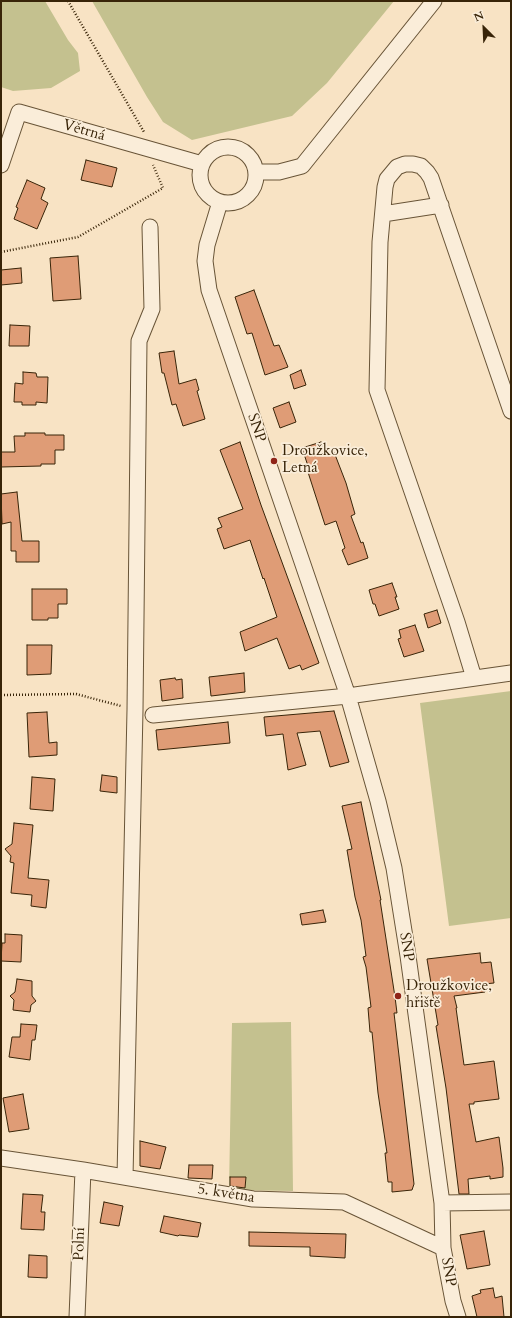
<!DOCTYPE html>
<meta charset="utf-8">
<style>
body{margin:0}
#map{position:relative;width:512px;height:1318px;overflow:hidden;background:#f8e3c4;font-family:Cardo,serif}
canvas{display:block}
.frame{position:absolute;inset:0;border:2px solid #382408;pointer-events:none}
.north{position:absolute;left:464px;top:8px;width:40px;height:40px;-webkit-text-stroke:3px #faedd9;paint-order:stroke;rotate:336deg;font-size:11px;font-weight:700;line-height:16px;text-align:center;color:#382408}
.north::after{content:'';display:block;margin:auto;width:14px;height:18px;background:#382408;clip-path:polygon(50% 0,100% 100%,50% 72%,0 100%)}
</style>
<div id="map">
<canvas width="512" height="1318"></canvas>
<div class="frame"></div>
<div class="north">N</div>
</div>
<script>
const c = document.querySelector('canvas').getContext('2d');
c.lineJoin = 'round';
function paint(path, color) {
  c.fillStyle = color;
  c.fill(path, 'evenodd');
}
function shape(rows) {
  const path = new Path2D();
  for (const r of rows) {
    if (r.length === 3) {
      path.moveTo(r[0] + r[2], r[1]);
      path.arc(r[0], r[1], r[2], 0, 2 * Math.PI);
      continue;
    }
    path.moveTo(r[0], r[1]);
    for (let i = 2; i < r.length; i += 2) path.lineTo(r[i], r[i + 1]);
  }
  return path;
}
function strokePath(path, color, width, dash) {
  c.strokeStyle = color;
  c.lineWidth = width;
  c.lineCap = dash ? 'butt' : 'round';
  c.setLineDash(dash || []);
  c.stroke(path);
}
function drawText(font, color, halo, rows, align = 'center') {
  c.font = font + ' Cardo,serif';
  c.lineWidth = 3.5;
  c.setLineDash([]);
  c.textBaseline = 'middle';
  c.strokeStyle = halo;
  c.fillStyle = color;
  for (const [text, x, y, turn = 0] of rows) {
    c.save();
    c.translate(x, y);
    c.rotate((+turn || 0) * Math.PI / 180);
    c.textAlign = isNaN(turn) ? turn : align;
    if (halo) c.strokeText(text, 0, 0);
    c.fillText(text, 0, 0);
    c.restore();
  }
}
paint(shape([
 [1,1,45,1,68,40,78,53,80,71,51,88,13,91,1,87],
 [92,1,394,1,327,83,292,116,192,140,163,122,147,97],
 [511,691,511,918,449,926,420,703],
 [291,1022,293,1191,229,1190,232,1023]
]), '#c4c18f');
const building = shape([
 [86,160,117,168,112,187,81,180,86,160],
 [27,180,45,188,41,199,48,203,37,229,14,219,18,208,16,207,27,180],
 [78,256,81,299,53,301,50,258,78,256],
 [21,268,22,283,1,285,1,270,21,268],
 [254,290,274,346,279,345,288,367,265,375,252,333,247,334,235,297,254,290],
 [10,325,30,326,29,346,9,346,10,325],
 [174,351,179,384,196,379,199,390,197,391,205,419,183,426,176,404,172,405,164,373,162,373,159,353,174,351],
 [301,370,306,385,294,389,290,375,301,370],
 [23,372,36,373,37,377,48,377,47,403,36,402,36,405,22,405,22,402,14,402,15,383,23,384,23,372],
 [289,402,296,422,280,428,273,408,289,402],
 [25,433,45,433,45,435,64,435,64,450,55,450,55,464,41,464,41,466,1,467,1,452,15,452,14,436,25,436,25,433],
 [240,442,261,505,319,663,302,670,300,665,289,669,277,638,245,651,240,632,277,617,264,578,263,579,250,540,224,549,217,529,222,527,218,518,243,509,220,450,240,442],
 [321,442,326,455,334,452,346,483,355,514,351,516,361,543,363,542,368,558,348,565,342,550,345,548,336,521,325,525,306,466,308,466,302,448,321,442],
 [17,492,22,541,39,541,39,562,16,562,16,551,11,551,11,522,2,524,1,494,17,492],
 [392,583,397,597,395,597,399,609,379,616,375,604,373,604,369,590,392,583],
 [32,589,67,589,67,604,58,604,58,618,48,618,48,620,32,620,32,589],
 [437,610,441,623,428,628,424,614,437,610],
 [415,625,424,651,404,657,398,639,401,638,399,630,415,625],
 [27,645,52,645,51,674,27,675,27,645],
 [244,673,245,692,211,696,209,677,244,673],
 [175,678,176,680,182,679,183,698,162,701,160,680,175,678],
 [334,711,349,762,330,767,320,731,297,733,306,765,288,770,283,734,266,736,264,717,334,711],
 [47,712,49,743,57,742,57,755,29,757,27,713,47,712],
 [228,722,230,743,158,750,156,730,228,722],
 [102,775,117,777,117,793,100,791,102,775],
 [32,777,55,779,53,811,30,809,32,777],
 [361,802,381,900,380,900,395,997,397,1013,394,1013,414,1184,412,1190,392,1192,392,1182,388,1182,385,1153,387,1153,378,1093,372,1032,370,1032,368,1008,371,1007,366,967,363,957,366,956,361,920,355,897,347,850,352,849,342,806,361,802],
 [14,823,33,825,28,878,49,880,46,908,31,906,32,895,11,893,14,863,10,862,11,856,5,849,12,844,14,823],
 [323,910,326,922,302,925,300,914,323,910],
 [5,934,22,935,21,962,1,961,2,943,5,943,5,934],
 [480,953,481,963,491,962,494,983,484,984,485,992,454,996,457,1008,456,1008,464,1065,494,1061,499,1099,474,1102,474,1104,469,1104,476,1142,499,1137,503,1168,503,1177,490,1179,490,1176,468,1179,469,1194,459,1194,446,1088,436,1026,438,1025,427,959,480,953],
 [17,979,32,981,32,996,36,1001,31,1005,30,1012,13,1010,14,1000,10,996,15,992,17,979],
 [21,1024,37,1025,35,1040,32,1040,30,1060,9,1057,12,1037,20,1037,21,1024],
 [23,1094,29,1129,9,1132,3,1098,23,1094],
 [140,1141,166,1147,160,1169,140,1166,140,1141],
 [189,1165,213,1165,212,1179,188,1178,189,1165],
 [230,1177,246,1177,245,1188,230,1186,230,1177],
 [23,1194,43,1195,41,1212,45,1212,44,1230,21,1229,23,1194],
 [104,1202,123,1206,119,1226,100,1223,104,1202],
 [164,1216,201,1223,198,1237,179,1235,178,1236,160,1232,164,1216],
 [484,1231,490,1265,467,1269,460,1235,484,1231],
 [249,1232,346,1234,345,1258,310,1256,310,1247,249,1246,249,1232],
 [29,1255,47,1256,47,1278,28,1277,29,1255],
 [493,1288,495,1298,502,1296,504,1317,477,1317,472,1296,481,1293,480,1290,493,1288]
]);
paint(building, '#df9c76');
strokePath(building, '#382408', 1);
const minor = shape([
 [228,175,28],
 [1,165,19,112,202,164],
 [256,172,279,172,302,166,434,1],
 [220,202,207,245,205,261,209,290,348,696,378,801,394,868,408,956,442,1203,443,1248,453,1301,458,1317],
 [383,214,441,205],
 [474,678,457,622,377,390,380,242,385,187,387,179,397,167,405,164,413,164,421,166,427,172,431,178,511,411],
 [153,715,348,696,511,673],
 [1,1158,83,1170,253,1199,344,1202,443,1248],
 [125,1177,135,710,139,341,152,309,150,227],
 [442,1203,511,1202],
 [77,1317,83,1170]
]);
strokePath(minor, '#685437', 17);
strokePath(shape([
 [68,1,144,132],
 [1,252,78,237,163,188,153,165],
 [1,695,76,694,121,706]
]), '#382408', 2.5, [1, 2]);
strokePath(minor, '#faedd9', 15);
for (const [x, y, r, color] of [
 [274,461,4,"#8f2418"],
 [398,996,4,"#8f2418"]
]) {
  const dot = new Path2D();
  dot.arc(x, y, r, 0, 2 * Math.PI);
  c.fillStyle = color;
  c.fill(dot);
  strokePath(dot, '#faedd9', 1.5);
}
drawText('15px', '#382408', '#faedd9', [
 ["Větrná",84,131,16],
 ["SNP",256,428,71],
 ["SNP",406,947,81],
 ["5. května",226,1194,9],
 ["Polní",80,1244,-88],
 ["SNP",448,1272,80]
]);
drawText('15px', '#382408', '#faedd9', [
 ["Droužkovice,",282,452],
 ["Letná",282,469],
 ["Droužkovice,",406,987],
 ["hřiště",406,1004]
], 'left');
</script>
